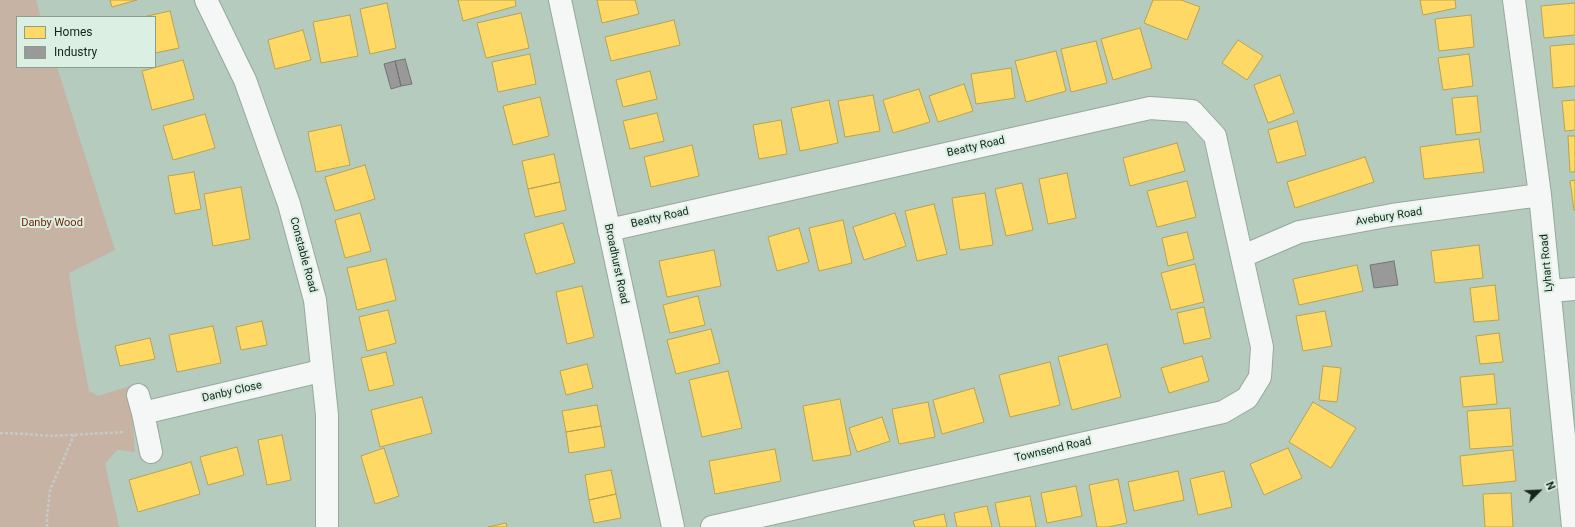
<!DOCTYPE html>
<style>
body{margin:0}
#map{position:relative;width:1575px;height:527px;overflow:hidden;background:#b5cbbd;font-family:Roboto,sans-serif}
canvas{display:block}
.legend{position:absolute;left:16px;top:16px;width:140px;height:52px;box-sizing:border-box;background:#dbefe2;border:1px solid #8b9e92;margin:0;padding:5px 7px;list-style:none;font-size:12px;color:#14241b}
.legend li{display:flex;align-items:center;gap:8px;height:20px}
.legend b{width:20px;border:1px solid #8b9e92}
.north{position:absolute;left:1519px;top:471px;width:40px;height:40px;-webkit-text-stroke:3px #dbefe2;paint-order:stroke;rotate:66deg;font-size:11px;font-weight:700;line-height:16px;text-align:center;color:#14241b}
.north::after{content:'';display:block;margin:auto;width:14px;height:18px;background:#14241b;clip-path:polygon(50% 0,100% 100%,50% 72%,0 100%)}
</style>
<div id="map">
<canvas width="1575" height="527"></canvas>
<ul class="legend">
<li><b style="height:11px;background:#ffd966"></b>Homes</li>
<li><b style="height:11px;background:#999"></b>Industry</li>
</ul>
<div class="north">N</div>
</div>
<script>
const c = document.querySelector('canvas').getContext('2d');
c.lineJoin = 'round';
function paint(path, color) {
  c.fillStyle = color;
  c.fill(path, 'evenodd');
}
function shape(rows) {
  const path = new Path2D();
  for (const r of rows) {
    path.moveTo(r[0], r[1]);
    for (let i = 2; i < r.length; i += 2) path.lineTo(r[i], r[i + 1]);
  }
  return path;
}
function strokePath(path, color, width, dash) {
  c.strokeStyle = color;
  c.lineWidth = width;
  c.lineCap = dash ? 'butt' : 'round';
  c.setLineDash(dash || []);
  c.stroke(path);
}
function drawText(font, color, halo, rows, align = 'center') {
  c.font = font + ' Roboto,sans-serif';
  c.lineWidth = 4;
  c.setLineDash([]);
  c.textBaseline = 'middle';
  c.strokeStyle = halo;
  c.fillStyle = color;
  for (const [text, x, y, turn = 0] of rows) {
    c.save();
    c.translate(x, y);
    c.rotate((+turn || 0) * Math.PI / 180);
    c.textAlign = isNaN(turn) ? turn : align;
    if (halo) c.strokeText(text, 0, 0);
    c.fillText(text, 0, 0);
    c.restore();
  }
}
paint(shape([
 [0,0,36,0,41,17,17,17,17,67,57,67,115,250,69,273,76,322,89,391,98,396,130,386,135,452,117,450,105,464,119,527,0,527]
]), '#c6b3a4');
const homes = shape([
 [110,0,137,0,112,7,110,0],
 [458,0,515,0,516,6,463,21,458,0],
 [597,0,635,0,639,14,602,23,597,0],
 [1153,0,1181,0,1200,7,1187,40,1144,23,1153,0],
 [1420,0,1455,0,1456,8,1423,15,1420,0],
 [387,3,396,48,370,54,360,9,387,3],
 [1575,3,1575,35,1544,38,1541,6,1575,3],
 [170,11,179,48,155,53,155,17,143,17,170,11],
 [521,13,529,48,486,58,477,23,521,13],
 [350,15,358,56,321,63,313,22,350,15],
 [1471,15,1474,47,1439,51,1435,19,1471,15],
 [674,20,680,45,611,61,605,37,674,20],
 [1140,28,1152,68,1113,80,1101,39,1140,28],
 [303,30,311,60,275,69,268,40,303,30],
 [1238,40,1263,56,1247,80,1222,63,1238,40],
 [1096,41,1107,83,1071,92,1061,49,1096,41],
 [1575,44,1575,86,1553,88,1550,46,1575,44],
 [1056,51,1066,91,1026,102,1015,61,1056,51],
 [530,54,536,84,498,92,492,62,530,54],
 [1469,54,1473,86,1443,90,1438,58,1469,54],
 [183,60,194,99,152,110,142,71,183,60],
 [1011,68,1015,98,976,104,971,74,1011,68],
 [650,71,657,99,623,107,616,80,650,71],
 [1280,75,1294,113,1268,123,1254,85,1280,75],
 [964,84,973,111,938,122,929,96,964,84],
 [919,89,930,122,893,133,883,100,919,89],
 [873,95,880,131,845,137,838,101,873,95],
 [1477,96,1481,132,1456,135,1452,98,1477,96],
 [540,97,549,136,513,145,503,106,540,97],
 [829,100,838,143,800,151,791,108,829,100],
 [1575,100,1575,130,1565,131,1562,101,1575,100],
 [657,113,664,141,630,149,623,121,657,113],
 [205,114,215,148,173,160,163,126,205,114],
 [781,120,787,154,759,159,753,125,781,120],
 [1297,121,1306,155,1277,163,1268,130,1297,121],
 [341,125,350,165,316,172,308,132,341,125],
 [1568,136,1575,136,1575,172,1570,172,1568,136],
 [1479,139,1484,172,1424,179,1420,147,1479,139],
 [1177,143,1185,171,1130,186,1123,158,1177,143],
 [692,145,699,176,651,187,644,157,692,145],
 [554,154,560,182,528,189,522,161,554,154],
 [1365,157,1374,182,1295,208,1287,182,1365,157],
 [365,165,375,199,335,211,325,177,365,165],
 [194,172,201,209,175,214,168,176,194,172],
 [1067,173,1076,218,1048,224,1039,179,1067,173],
 [1575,180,1575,210,1574,210,1570,181,1575,180],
 [1187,181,1196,217,1157,227,1147,191,1187,181],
 [560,182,566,210,535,217,528,189,560,182],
 [1022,183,1033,230,1006,236,995,189,1022,183],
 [241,187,250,239,213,246,204,194,241,187],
 [985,193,993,245,960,250,952,198,985,193],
 [934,204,947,254,917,261,905,211,934,204],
 [360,213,371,251,345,258,335,220,360,213],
 [895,213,906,246,864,260,853,227,895,213],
 [843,220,852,263,819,271,809,228,843,220],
 [563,223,575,263,536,274,524,234,563,223],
 [799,228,809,262,777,271,768,237,799,228],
 [1187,232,1194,259,1168,266,1162,238,1187,232],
 [1479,245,1483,278,1435,283,1431,251,1479,245],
 [714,250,721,286,667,297,659,261,714,250],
 [386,259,396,300,357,310,347,268,386,259],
 [1195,264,1204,302,1171,310,1161,273,1195,264],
 [1357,265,1363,291,1299,305,1293,279,1357,265],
 [1495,285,1499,320,1474,322,1470,288,1495,285],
 [582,286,594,337,567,344,556,292,582,286],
 [698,296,705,325,670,333,663,305,698,296],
 [1204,307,1211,338,1184,344,1177,313,1204,307],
 [388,310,396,343,367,351,359,317,388,310],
 [1325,311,1332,346,1303,351,1296,316,1325,311],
 [262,321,267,345,241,350,236,327,262,321],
 [213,326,221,363,177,372,169,335,213,326],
 [711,329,720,363,676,374,667,340,711,329],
 [1499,333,1503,362,1480,364,1476,336,1499,333],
 [150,338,155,359,120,366,115,346,150,338],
 [1107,344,1121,397,1072,410,1058,357,1107,344],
 [386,352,394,385,369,391,361,358,386,352],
 [1202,356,1209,381,1169,393,1161,368,1202,356],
 [1050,362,1060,405,1010,417,999,375,1050,362],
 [587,364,593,388,566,395,560,371,587,364],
 [1323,366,1341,368,1337,402,1319,400,1323,366],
 [728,371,742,428,702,437,689,380,728,371],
 [1494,374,1497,404,1463,407,1460,377,1494,374],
 [974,388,984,422,942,434,933,400,974,388],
 [422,397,432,433,380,447,371,410,422,397],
 [840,399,851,455,813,461,803,406,840,399],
 [928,402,935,437,899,444,892,409,928,402],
 [1313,402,1356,428,1331,468,1289,442,1313,402],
 [597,405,601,426,566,432,562,411,597,405],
 [1510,408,1513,446,1470,449,1467,411,1510,408],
 [882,417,890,441,857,452,849,428,882,417],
 [601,426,605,447,569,453,566,432,601,426],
 [282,435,291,480,267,485,258,440,282,435],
 [237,447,244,475,208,485,200,457,237,447],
 [384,448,399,496,375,504,361,456,384,448],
 [1288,448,1302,478,1264,495,1250,464,1288,448],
 [775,449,781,481,715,494,709,461,775,449],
 [1513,450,1516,481,1463,486,1460,456,1513,450],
 [191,462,200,494,138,512,129,480,191,462],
 [611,470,616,494,589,500,585,475,611,470],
 [1178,471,1184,500,1134,511,1128,482,1178,471],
 [1224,471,1232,507,1198,515,1190,479,1224,471],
 [1118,479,1127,523,1108,527,1097,527,1089,485,1118,479],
 [1076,486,1082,516,1047,523,1041,493,1076,486],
 [1511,493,1513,527,1485,527,1483,494,1511,493],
 [616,494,621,518,594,523,589,500,616,494],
 [1030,496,1036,527,1000,527,995,503,1030,496],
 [987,506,992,527,957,527,954,513,987,506],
 [944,514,947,527,915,527,913,521,944,514],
 [506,523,507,527,488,527,506,523]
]);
paint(homes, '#ffd966');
strokePath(homes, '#b8a350', 1);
const industry = shape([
 [405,59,412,84,401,86,395,61,405,59],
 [395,61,401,86,391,89,384,64,395,61],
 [1394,261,1398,285,1374,288,1370,265,1394,261]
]);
paint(industry, '#999');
strokePath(industry, '#717673', 1);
const minor = shape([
 [206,0,245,80,289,204,315,300,327,415,327,527],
 [560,0,673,527],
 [1514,0,1540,195,1573,527],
 [609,230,1150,108,1192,111,1215,136,1262,347,1260,377,1247,398,1223,412,712,527],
 [1243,256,1299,232,1392,215,1540,195],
 [1550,291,1575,289],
 [138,395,143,413],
 [151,452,143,413,308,374,322,370]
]);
strokePath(minor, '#96a89d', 24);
strokePath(shape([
 [0,433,27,434,50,436,125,432],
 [47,527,47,516,50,490,74,435]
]), '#c4cbc6', 2.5, [3, 2]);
strokePath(minor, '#f4f7f5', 22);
drawText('11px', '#14241b', '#dbefe2', [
 ["Beatty Road",976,147,-13],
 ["Avebury Road",1389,217,-9],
 ["Beatty Road",660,218,-13],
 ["Constable Road",303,255,75],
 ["Lyhart Road",1547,263,-95],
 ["Broadhurst Road",616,264,78],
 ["Danby Close",232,392,-13],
 ["Townsend Road",1053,450,-13]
]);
drawText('11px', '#782507', '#dbefe2', [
 ["Danby Wood",52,223]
]);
</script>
